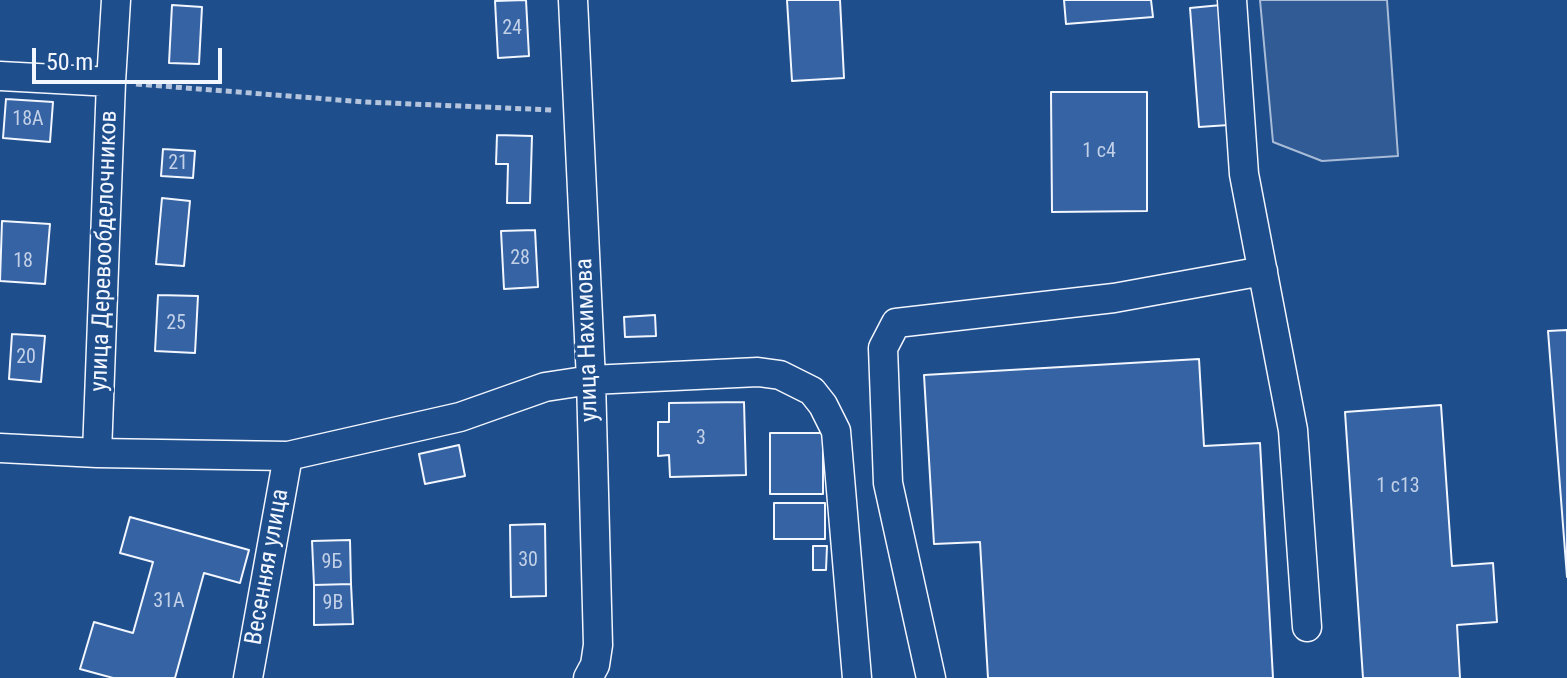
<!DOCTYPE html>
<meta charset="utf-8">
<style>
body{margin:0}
#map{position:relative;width:1567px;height:678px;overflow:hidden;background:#1f4e8c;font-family:"Roboto Condensed",sans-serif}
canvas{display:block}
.scale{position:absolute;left:32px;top:48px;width:190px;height:36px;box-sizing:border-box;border:4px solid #f2f6ff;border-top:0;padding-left:10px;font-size:24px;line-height:28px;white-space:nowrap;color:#f2f6ff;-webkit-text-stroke:6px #1f4e8c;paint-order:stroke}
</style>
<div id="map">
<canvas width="1567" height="678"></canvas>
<div class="scale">50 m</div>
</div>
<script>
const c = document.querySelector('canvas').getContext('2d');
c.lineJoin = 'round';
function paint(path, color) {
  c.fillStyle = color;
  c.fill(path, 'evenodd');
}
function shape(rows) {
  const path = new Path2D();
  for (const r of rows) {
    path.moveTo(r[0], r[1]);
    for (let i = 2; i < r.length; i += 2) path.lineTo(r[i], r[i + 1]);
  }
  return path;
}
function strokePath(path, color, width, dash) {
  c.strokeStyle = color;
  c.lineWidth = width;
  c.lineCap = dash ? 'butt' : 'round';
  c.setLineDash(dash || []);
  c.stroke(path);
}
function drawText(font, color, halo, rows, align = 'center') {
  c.font = font + ' "Roboto Condensed",sans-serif';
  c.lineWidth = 6;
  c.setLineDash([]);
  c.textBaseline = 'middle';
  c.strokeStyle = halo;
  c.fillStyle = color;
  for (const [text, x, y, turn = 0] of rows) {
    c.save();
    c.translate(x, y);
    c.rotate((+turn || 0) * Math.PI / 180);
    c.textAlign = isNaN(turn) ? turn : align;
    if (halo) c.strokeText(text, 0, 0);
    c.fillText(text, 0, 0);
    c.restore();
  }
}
const built = shape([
 [1260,0,1387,0,1398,156,1322,161,1273,142,1260,0]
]);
paint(built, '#305b95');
strokePath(built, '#a8bbd7', 2);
const building = shape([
 [526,0,529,56,498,58,495,1,526,0],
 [787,0,840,0,844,78,792,81,787,0],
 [1064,0,1151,0,1153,17,1066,24,1064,0],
 [172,5,202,7,199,64,169,63,172,5],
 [1221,5,1229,125,1199,127,1190,8,1221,5],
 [1051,92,1147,92,1147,211,1052,212,1051,92],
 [6,99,53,102,50,142,3,138,6,99],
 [497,135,532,136,530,203,507,203,508,164,496,164,497,135],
 [163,149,195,151,193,178,161,176,163,149],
 [162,198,190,201,184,266,156,264,162,198],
 [2,221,50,224,45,284,0,281,2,221],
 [535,230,538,287,504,289,501,231,535,230],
 [158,295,198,296,195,353,155,351,158,295],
 [655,315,656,336,625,337,624,317,655,315],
 [1567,330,1567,577,1548,331,1567,330],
 [12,334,45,336,41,382,9,379,12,334],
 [1199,359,1204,446,1260,443,1273,678,988,678,980,542,934,544,924,375,1199,359],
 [744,402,746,475,670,477,669,455,658,456,658,422,669,422,669,403,744,402],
 [1441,405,1452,566,1493,563,1497,622,1457,625,1460,678,1363,678,1345,412,1441,405],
 [770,433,823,433,823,494,770,494,770,433],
 [459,445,465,476,425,484,419,454,459,445],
 [774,503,825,503,825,539,774,539,774,503],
 [130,517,249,550,240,583,204,573,175,678,113,678,80,669,94,622,133,633,153,562,120,553,130,517],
 [545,524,546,596,511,597,510,525,545,524],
 [350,540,351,584,314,585,312,541,350,540],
 [813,546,827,546,826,570,813,570,813,546],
 [351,584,353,624,314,625,314,585,351,584]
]);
paint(building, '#3563a3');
strokePath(building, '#f2f6ff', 2);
const minor = shape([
 [573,0,591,380,598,645,595,665,588,678],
 [1232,0,1244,174,1293,430,1307,627],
 [0,76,111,82],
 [0,448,97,453,288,456,460,417,545,387,591,380,758,372,780,375,812,391,823,405,836,431,857,678],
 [97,453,111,82,116,0],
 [248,678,288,456],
 [931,678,888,483,883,348,896,323,1114,298,1263,271]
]);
strokePath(minor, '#f2f6ff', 31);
strokePath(shape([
 [136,84,365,102,553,110]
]), '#b3c4dc', 5, [6, 4]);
strokePath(minor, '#1f4e8c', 28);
drawText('20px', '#c3d1e8', null, [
 ["24",512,29],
 ["18А",28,120],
 ["1 с4",1099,152],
 ["21",178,164],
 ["28",520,259],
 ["18",23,262],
 ["25",176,324],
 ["20",26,358],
 ["3",701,439],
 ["1 с13",1398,487],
 ["30",528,561],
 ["9Б",332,563],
 ["31А",169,602],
 ["9В",333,604]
]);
drawText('24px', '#f2f6ff', '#1f4e8c', [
 ["улица Деревообделочников",105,251,-88],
 ["улица Нахимова",588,340,-92],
 ["Весенняя улица",268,567,-80]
]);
</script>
